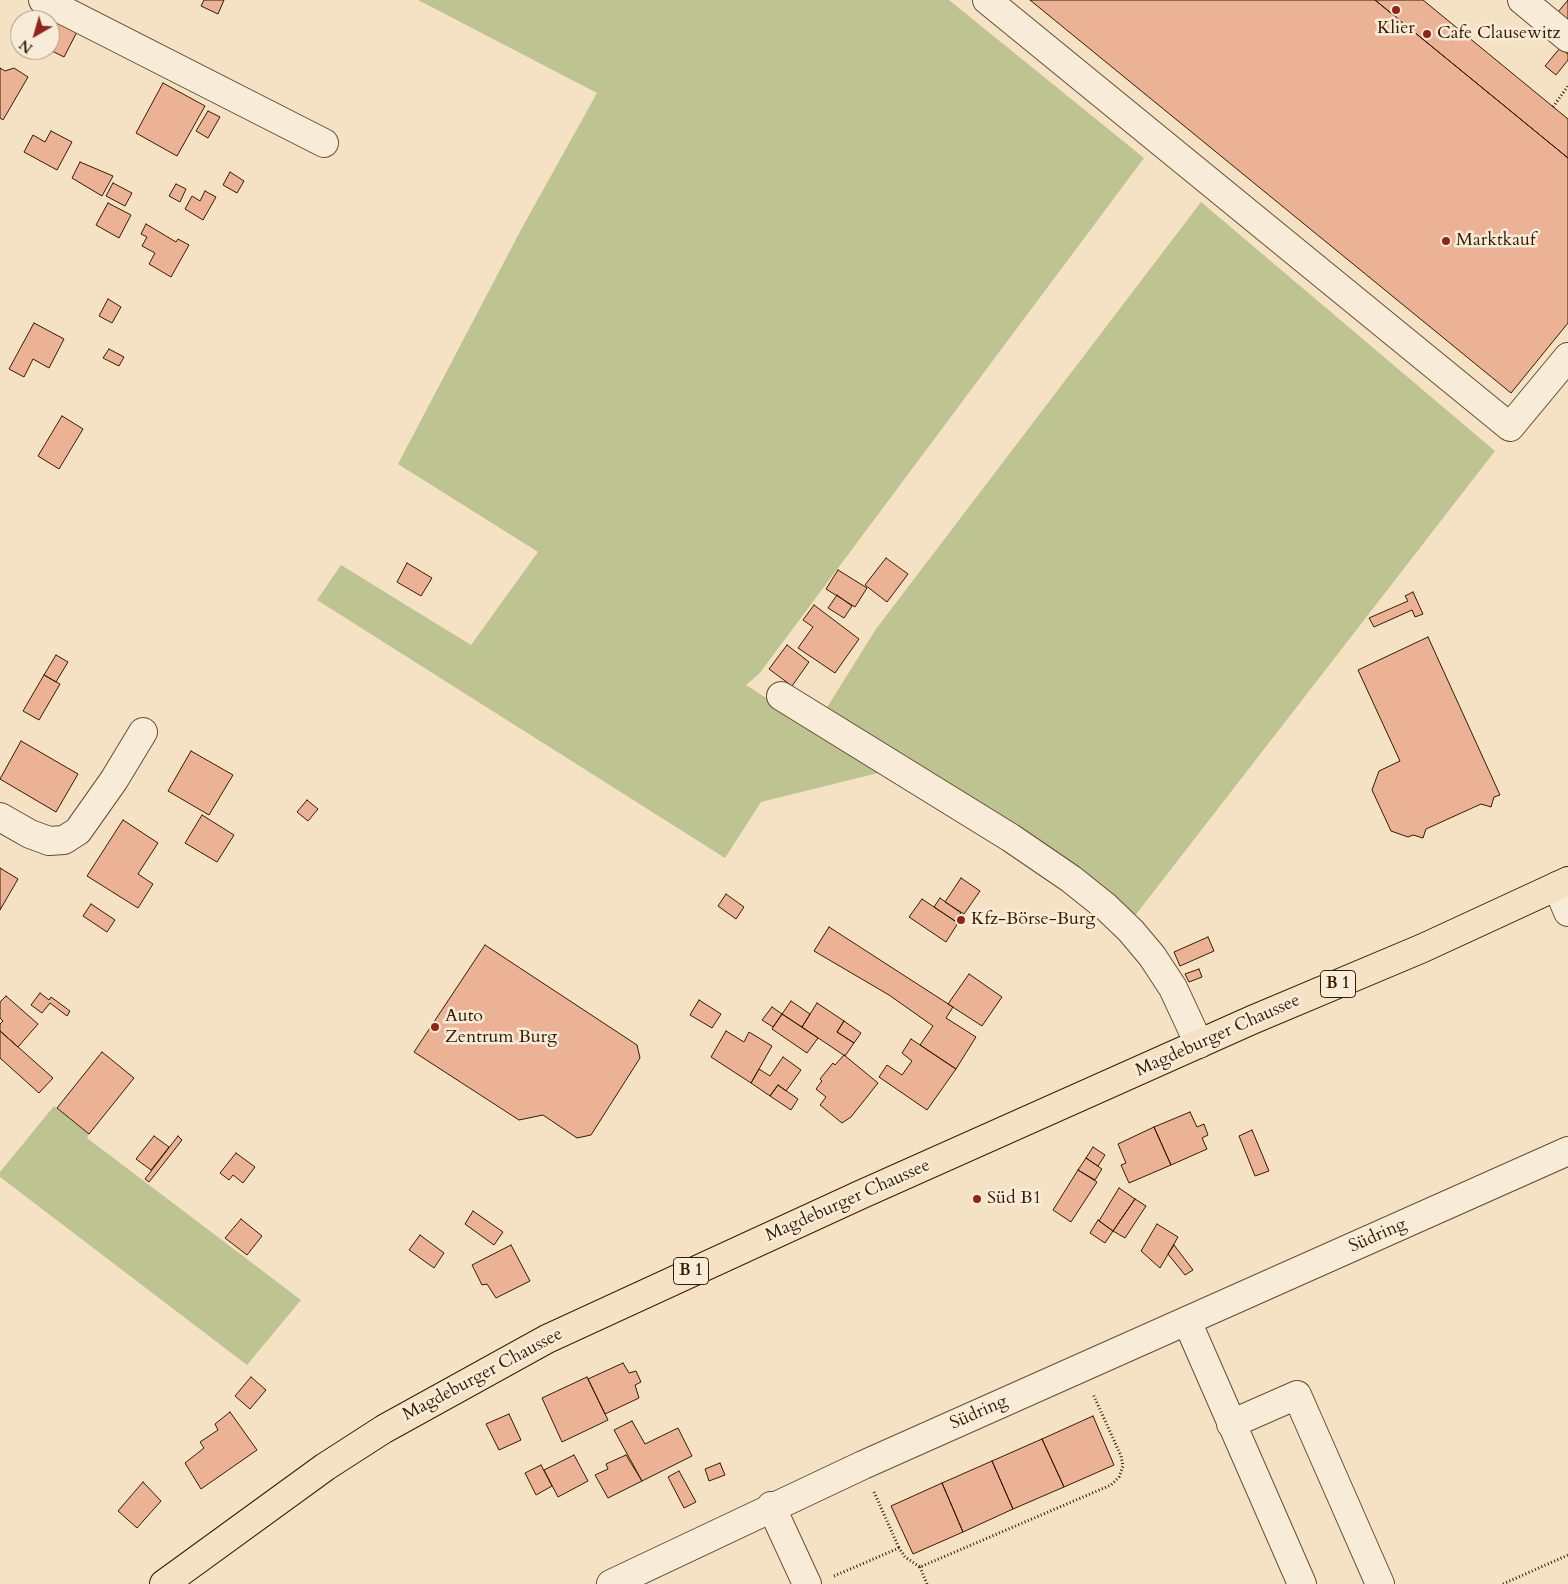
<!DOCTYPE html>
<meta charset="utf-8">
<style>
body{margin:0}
#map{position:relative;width:1568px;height:1584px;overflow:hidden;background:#f5e2c4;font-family:Cardo,serif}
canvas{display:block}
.north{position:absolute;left:10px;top:10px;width:50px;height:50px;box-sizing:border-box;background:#f8ecd9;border:1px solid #aa9982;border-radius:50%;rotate:218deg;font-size:14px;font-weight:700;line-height:20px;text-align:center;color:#351c00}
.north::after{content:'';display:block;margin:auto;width:18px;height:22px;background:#8f2418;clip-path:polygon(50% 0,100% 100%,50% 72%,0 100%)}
</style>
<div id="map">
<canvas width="1568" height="1584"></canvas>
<div class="north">N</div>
</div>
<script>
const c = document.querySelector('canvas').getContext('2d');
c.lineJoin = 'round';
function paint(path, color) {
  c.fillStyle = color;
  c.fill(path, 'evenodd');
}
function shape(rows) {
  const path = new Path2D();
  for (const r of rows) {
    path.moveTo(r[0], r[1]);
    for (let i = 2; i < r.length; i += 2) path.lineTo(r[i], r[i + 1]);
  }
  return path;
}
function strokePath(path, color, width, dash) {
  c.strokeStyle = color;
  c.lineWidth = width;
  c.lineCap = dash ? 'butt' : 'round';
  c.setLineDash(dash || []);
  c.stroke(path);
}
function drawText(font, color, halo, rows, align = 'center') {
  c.font = font + ' Cardo,serif';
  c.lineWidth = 5;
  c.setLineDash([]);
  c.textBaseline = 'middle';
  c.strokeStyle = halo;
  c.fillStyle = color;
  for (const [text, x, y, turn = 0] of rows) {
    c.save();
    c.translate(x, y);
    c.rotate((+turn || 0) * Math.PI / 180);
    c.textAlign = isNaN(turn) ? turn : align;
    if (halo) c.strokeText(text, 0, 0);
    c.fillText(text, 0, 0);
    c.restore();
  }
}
paint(shape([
 [418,0,949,0,1144,158,759,674,746,685,882,772,761,802,725,858,317,600,341,565,471,645,538,552,398,464,523,226,597,93],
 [1201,202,1495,451,1134,917,826,709,876,629],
 [54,1106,89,1134,87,1138,301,1300,247,1365,0,1177,0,1172]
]), '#bec392');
const building = shape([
 [204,0,224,0,218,14,201,6,204,0],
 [1030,0,1375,0,1568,158,1568,323,1511,393,1030,0],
 [1375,0,1423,0,1568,119,1568,158,1375,0],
 [1568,0,1568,18,1567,19,1558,12,1568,0],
 [48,11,79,28,64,57,50,50,50,20,43,20,48,11],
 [1560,48,1568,54,1568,60,1556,75,1545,66,1560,48],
 [0,68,5,71,14,68,28,77,3,120,0,118,0,68],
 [163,83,205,106,177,156,136,133,163,83],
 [208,111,220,117,208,138,196,131,208,111],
 [51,131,72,142,57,170,24,152,33,135,45,142,51,131],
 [80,162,113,176,102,196,72,178,80,162],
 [230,172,244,181,237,193,223,185,230,172],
 [113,183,132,193,125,206,106,196,113,183],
 [176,184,186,189,180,202,169,196,176,184],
 [205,191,216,197,203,220,185,209,192,196,200,201,205,191],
 [108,203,131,215,119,238,96,225,108,203],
 [146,224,176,242,178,239,189,245,171,277,149,264,155,253,142,246,147,237,141,234,146,224],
 [108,299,121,307,112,323,99,316,108,299],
 [34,323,64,339,49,368,33,359,24,377,9,369,34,323],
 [109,349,124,357,119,366,103,358,109,349],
 [62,416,83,429,59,469,38,456,62,416],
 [886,558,908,574,887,602,865,585,886,558],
 [407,563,432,578,421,596,397,582,407,563],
 [838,570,867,588,855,607,826,589,838,570],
 [1413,592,1423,614,1415,617,1412,610,1374,627,1369,618,1408,601,1405,596,1413,592],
 [837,595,852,606,844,618,828,608,837,595],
 [814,605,859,639,835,673,798,648,813,627,803,620,814,605],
 [1428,637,1500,795,1494,797,1491,807,1481,804,1426,829,1423,838,1413,835,1408,837,1391,831,1372,790,1379,771,1400,761,1358,670,1428,637],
 [787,645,809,662,792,686,769,669,787,645],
 [56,655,68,662,56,682,44,675,56,655],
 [44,675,60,684,39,720,23,711,44,675],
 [21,741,78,774,56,812,0,779,21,741],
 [191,751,233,775,209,815,168,791,191,751],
 [307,800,318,809,308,821,297,812,307,800],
 [202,815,234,835,217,862,185,843,202,815],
 [123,820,158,843,138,874,153,884,138,908,87,876,123,820],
 [0,868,18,879,0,910,0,868],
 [961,878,980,891,964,914,945,902,961,878],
 [726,894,744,907,736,919,718,906,726,894],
 [940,898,961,913,955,921,934,907,940,898],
 [922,899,958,923,946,942,909,917,922,899],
 [91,904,115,920,107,932,83,916,91,904],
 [829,927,953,1007,946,1018,976,1037,956,1069,920,1045,933,1026,889,995,814,951,829,927],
 [1208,937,1214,951,1180,966,1174,952,1208,937],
 [485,945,637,1045,640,1058,591,1135,577,1138,543,1115,519,1120,414,1052,485,945],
 [1199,969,1202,977,1189,982,1185,974,1199,969],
 [969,974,1002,997,982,1026,948,1004,969,974],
 [40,993,49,1000,51,997,70,1011,67,1016,50,1003,42,1013,31,1005,40,993],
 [6,996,38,1024,18,1047,0,1031,0,1024,3,1021,0,1018,0,1002,6,996],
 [699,1000,721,1014,712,1028,690,1015,699,1000],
 [791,1001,810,1014,802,1027,782,1014,791,1001],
 [817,1003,844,1021,837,1032,854,1043,845,1056,802,1027,817,1003],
 [772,1007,782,1014,773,1027,762,1020,772,1007],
 [782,1014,818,1038,807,1053,772,1029,782,1014],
 [844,1021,861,1033,854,1043,837,1032,844,1021],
 [0,1031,53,1078,39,1093,0,1058,0,1031],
 [726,1031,744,1042,749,1032,772,1046,751,1083,711,1057,726,1031],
 [911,1039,956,1069,927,1110,879,1077,887,1065,902,1075,912,1061,902,1053,911,1039],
 [102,1052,134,1078,89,1134,57,1108,102,1052],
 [844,1055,878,1083,851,1117,842,1123,820,1105,826,1097,816,1089,822,1081,820,1079,833,1063,835,1065,844,1055],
 [783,1057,801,1070,786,1091,778,1085,770,1096,751,1083,759,1069,770,1076,783,1057],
 [778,1085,798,1099,791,1110,770,1096,778,1085],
 [1190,1112,1197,1127,1204,1124,1208,1135,1202,1138,1207,1149,1171,1165,1154,1127,1190,1112],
 [1154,1127,1171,1165,1129,1183,1121,1165,1126,1163,1118,1144,1154,1127],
 [1252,1130,1269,1171,1255,1176,1239,1136,1252,1130],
 [154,1136,169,1147,151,1170,136,1159,154,1136],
 [178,1136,182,1140,149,1182,145,1179,178,1136],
 [1093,1147,1105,1155,1098,1166,1086,1158,1093,1147],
 [236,1153,255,1167,243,1183,233,1175,229,1180,220,1173,236,1153],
 [1086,1158,1102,1169,1095,1180,1078,1170,1086,1158],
 [1078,1170,1097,1182,1071,1222,1053,1210,1078,1170],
 [1119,1188,1135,1199,1113,1231,1099,1221,1119,1188],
 [1135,1199,1146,1206,1125,1238,1113,1231,1135,1199],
 [473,1211,503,1232,494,1245,465,1224,473,1211],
 [241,1219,262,1236,247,1255,225,1238,241,1219],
 [1098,1220,1113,1231,1105,1243,1090,1233,1098,1220],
 [1157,1224,1178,1237,1160,1268,1141,1251,1157,1224],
 [420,1235,444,1253,434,1268,409,1250,420,1235],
 [511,1245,530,1281,496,1298,487,1284,482,1285,472,1265,511,1245],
 [1174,1245,1193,1270,1185,1275,1168,1254,1174,1245],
 [623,1363,629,1373,636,1371,641,1382,635,1385,639,1398,605,1414,588,1379,623,1363],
 [251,1377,266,1390,250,1409,235,1396,251,1377],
 [587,1377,608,1420,562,1442,542,1398,587,1377],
 [230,1412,257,1450,201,1489,185,1463,204,1448,200,1442,218,1430,215,1424,230,1412],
 [509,1414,521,1440,499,1450,486,1424,509,1414],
 [1093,1416,1114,1465,1064,1487,1042,1439,1093,1416],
 [632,1421,645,1444,678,1428,692,1456,642,1481,614,1430,632,1421],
 [1042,1439,1064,1487,1013,1509,992,1461,1042,1439],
 [574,1455,588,1481,558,1497,544,1470,574,1455],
 [626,1455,642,1481,608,1498,595,1475,608,1469,606,1464,626,1455],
 [992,1461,1013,1509,963,1532,942,1483,992,1461],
 [720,1463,725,1475,709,1481,705,1469,720,1463],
 [541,1465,552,1486,536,1495,525,1473,541,1465],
 [679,1471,696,1502,684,1508,668,1477,679,1471],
 [143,1482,161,1501,137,1528,118,1511,143,1482],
 [942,1483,963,1532,913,1554,891,1506,942,1483]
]);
paint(building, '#ecb296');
strokePath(building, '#351c00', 1);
const minor = shape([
 [43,0,324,143],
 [987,0,1510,427,1568,357],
 [1522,0,1568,38],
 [781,696,1011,838,1071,879,1106,907,1131,931,1152,956,1173,988,1199,1044],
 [0,817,30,834,49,841,64,840,78,831,114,780,143,732],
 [1557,886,1568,912],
 [1187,1321,1302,1584],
 [1231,1424,1297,1395,1380,1584],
 [771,1506,807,1584],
 [611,1584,863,1465,1568,1151]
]);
const major = shape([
 [164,1584,325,1467,384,1429,547,1339,860,1195,1252,1020,1423,948,1568,881]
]);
strokePath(minor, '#654e31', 30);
strokePath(major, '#351c00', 30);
strokePath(shape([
 [1553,107,1568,86],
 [874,1492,899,1548],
 [920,1567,927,1584],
 [834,1576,899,1548,905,1557,920,1567,1111,1485,1119,1477,1123,1466,1121,1456,1093,1394],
 [1503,1584,1568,1555]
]), '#351c00', 3, [1, 2.5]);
strokePath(minor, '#f8ecd9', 28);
strokePath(major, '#f5e2c4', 28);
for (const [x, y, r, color] of [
 [1396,10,5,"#8f2418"],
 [1427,34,5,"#8f2418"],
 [1446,241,5,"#8f2418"],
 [961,920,5,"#8f2418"],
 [435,1027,5,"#8f2418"],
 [977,1199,5,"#8f2418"]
]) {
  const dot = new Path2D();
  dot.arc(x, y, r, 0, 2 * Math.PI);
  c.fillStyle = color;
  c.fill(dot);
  strokePath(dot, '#f8ecd9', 2);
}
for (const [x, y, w] of [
 [1338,984,35],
 [691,1271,35]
]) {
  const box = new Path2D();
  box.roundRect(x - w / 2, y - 13.5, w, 27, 4);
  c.fillStyle = '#f8ecd9';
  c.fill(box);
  strokePath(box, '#351c00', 1);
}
drawText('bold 16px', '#351c00', null, [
 ["B 1",1338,984],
 ["B 1",691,1271]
]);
drawText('18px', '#351c00', '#f8ecd9', [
 ["Klier",1396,29,"center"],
 ["Cafe Clausewitz",1437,34],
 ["Marktkauf",1456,241],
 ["Kfz-Börse-Burg",971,920],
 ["Auto",445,1017],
 ["Zentrum Burg",445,1038],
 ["Süd B1",987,1199]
], 'left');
drawText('18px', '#351c00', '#f8ecd9', [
 ["Magdeburger Chaussee",1218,1036,-24],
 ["Magdeburger Chaussee",848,1201,-24],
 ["Südring",1378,1236,-24],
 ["Magdeburger Chaussee",483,1375,-28],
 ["Südring",979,1413,-24]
]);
</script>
